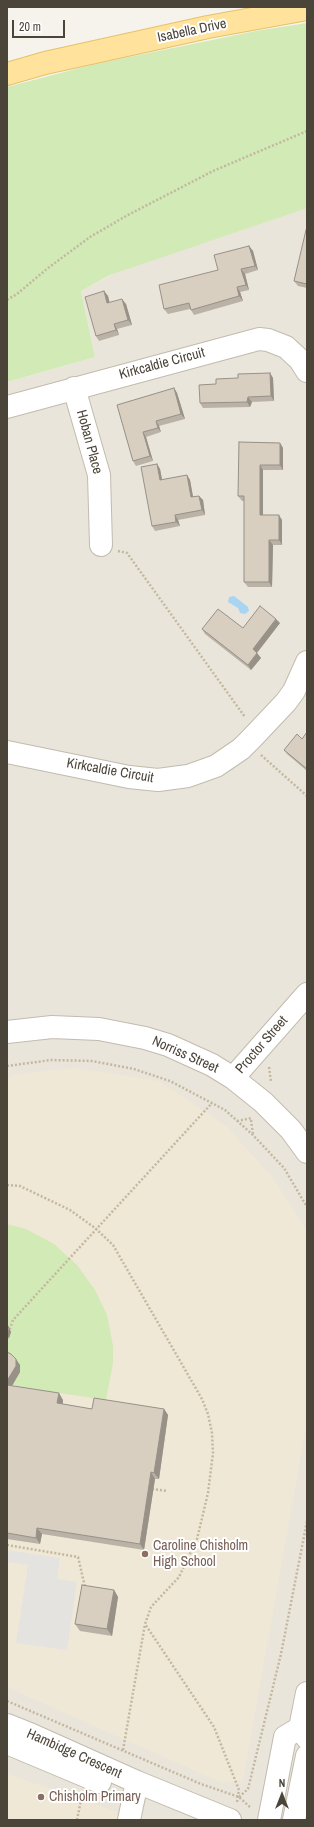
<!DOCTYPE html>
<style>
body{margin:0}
#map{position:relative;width:314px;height:1827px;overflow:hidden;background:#f6f3ec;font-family:"Archivo Narrow",sans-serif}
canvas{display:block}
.frame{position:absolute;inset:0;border:8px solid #4b4439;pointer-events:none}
.north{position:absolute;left:262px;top:1775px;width:40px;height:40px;-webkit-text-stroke:3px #fff;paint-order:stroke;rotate:0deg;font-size:11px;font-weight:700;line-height:16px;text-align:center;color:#4b4439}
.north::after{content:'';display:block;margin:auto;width:14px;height:18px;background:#4b4439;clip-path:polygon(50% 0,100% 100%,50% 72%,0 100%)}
.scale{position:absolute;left:12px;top:20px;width:53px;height:18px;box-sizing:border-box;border:2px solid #4b4439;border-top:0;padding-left:5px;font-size:12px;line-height:14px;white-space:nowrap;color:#4b4439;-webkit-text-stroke:3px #fff;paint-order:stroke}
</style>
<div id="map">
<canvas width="314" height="1827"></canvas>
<div class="frame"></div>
<div class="north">N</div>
<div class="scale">20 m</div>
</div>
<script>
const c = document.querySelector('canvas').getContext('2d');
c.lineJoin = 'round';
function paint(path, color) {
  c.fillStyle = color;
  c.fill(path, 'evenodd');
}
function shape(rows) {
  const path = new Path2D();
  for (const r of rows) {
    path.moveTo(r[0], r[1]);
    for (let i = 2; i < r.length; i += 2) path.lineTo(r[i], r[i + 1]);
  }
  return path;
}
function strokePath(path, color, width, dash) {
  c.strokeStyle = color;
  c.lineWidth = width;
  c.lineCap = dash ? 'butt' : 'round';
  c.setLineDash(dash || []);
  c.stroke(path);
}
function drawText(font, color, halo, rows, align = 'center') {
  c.font = font + ' "Archivo Narrow",sans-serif';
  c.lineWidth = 4;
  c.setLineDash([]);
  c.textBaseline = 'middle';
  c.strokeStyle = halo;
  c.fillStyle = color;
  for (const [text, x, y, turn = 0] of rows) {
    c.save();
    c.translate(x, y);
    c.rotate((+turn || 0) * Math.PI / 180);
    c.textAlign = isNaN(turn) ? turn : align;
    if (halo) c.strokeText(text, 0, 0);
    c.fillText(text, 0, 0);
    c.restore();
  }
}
paint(shape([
 [307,170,307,1820,7,1820,7,382,95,357,81,291]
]), '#eae5da');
paint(shape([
 [76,1068,159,1081,226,1126,272,1176,305,1228,307,1236,307,1421,243,1780,222,1783,7,1687,7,1078,16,1074],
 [7,1774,141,1820,7,1820]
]), '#efe8d6');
paint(shape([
 [307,23,307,208,110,275,81,291,95,357,7,382,7,87,95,64,256,31],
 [7,1224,26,1229,54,1244,77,1265,95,1290,107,1315,113,1346,113,1363,106,1400,7,1385]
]), '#d2eab5');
paint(shape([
 [7,1550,60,1558,57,1579,77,1582,67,1650,16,1643,28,1565,7,1562]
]), '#e5e3e0');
paint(shape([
 [234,596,248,607,249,611,245,614,240,613,238,608,228,602,229,597]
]), '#a9d4f2');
const minor = shape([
 [74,388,99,475,101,545],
 [7,407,259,339,268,340,286,347,300,360,307,371],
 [7,752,129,777,158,780,188,776,216,766,241,749,252,738,286,702,294,691,307,662],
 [7,1032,52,1027,99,1029,145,1038,168,1045,212,1065,233,1078,263,1102,291,1130,307,1152],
 [233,1078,307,994],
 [307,1693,300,1728,307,1738],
 [7,1725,32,1735,137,1782,230,1820],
 [7,1743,100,1782],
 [129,1820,137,1782],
 [269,1820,285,1737,300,1728],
 [294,1820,307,1756]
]);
const major = shape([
 [7,74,45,63,208,27,307,9]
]);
strokePath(minor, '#c2bbae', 24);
strokePath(major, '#e6c16a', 24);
strokePath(shape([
 [7,300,17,294,48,268,90,237,126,216,213,171,307,131],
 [118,551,127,553,245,717],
 [261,755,307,796],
 [7,1066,51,1060,92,1061,134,1069,170,1081,225,1110,253,1135,284,1168,307,1207],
 [269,1067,271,1082],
 [251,1120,253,1135],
 [237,1121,252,1118],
 [7,1185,20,1186,70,1210,95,1228,113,1245,202,1399,208,1414,212,1433,213,1453,208,1493,197,1539,179,1577,151,1607,145,1624,214,1727,239,1790,237,1802],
 [7,1337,13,1320,212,1103],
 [152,1489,167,1491],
 [7,1545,78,1557,85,1587],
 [7,1701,201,1784,239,1797,251,1808],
 [123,1750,145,1624],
 [239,1797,248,1789,281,1654,307,1521],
 [77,1820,82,1795]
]), '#c4b79f', 2.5, [2, 2]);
strokePath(minor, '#fff', 22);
strokePath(major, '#ffe39c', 22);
paint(shape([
 [307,230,307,288,298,286,294,281],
 [249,246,253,251,258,270,245,274,249,290,240,292,243,301,194,315,191,310,190,309,168,314,164,309,218,270],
 [104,291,108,296,109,302,126,304,132,325,117,329,119,335,99,341,96,336],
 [270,373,273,378,274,401,252,402,250,407,203,408,200,403,216,384,238,378],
 [174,388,177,393,185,419,159,426,161,432,146,437,153,461,136,466,133,461,117,405],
 [239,442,280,443,283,448,283,470,263,470,263,515,282,520,282,545,273,545,272,587,248,587,244,582,244,501,242,501,238,496],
 [157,464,160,469,162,480,187,475,190,480,193,497,199,496,203,500,205,515,178,520,180,526,155,531,152,526],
 [280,623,257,653,261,658,251,670,205,634,202,629,243,628],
 [307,732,307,771,287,754,284,750,302,739],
 [7,1324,11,1332,9,1338,7,1340],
 [7,1352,20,1365,20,1372,12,1386,63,1400,63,1404,92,1409,164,1409,168,1415,159,1479,155,1479,144,1550,42,1534,40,1544,7,1539],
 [114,1590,118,1597,112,1636,80,1631,75,1624]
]), '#bab2a6');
paint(shape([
 [249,246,253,251,258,270,255,266],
 [241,269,245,274,249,290,246,285],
 [237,287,240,292,243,301,239,296],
 [104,291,108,296,111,308,107,303],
 [122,299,126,304,132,325,128,320],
 [114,324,117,329,119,335,116,330],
 [270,373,273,378,274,401,271,396],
 [174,388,177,393,185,419,181,414],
 [248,397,252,402,250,407,247,402],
 [156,421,159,426,161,432,158,428],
 [143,432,146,437,153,461,150,456],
 [280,443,283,448,283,470,280,465],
 [157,464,160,469,163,485,160,480],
 [260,465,263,470,263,520,260,515],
 [187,475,190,480,194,502,191,497],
 [199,496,203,500,205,515,202,510],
 [175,515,178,520,180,526,176,522],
 [279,515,282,520,282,545,279,540],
 [269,540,273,545,272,587,269,582],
 [276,619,280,623,256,654,253,649],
 [257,653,261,658,251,670,248,665],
 [7,1324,11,1332,9,1338,7,1335],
 [16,1359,20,1365,20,1372,9,1391,7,1387,7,1381],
 [59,1393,63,1400,62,1409,57,1403],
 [164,1409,168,1415,159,1479,154,1473],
 [151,1472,155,1479,144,1550,140,1544],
 [37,1528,42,1534,40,1544,36,1538],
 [114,1590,118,1597,112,1636,107,1629]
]), '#979187');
const building = shape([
 [306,230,307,230,307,284,294,281,306,230],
 [249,246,255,266,241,269,246,285,237,287,239,296,191,310,189,303,164,309,159,285,218,270,214,255,249,246],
 [104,291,107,303,122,299,128,320,114,324,116,330,96,336,85,297,104,291],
 [270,373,271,396,248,397,247,402,200,403,199,385,216,384,216,379,238,378,238,374,270,373],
 [174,388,181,414,156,421,158,428,143,432,150,456,133,461,117,405,174,388],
 [239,442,280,443,280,465,260,465,260,515,279,515,279,540,269,540,269,582,244,582,244,496,238,496,239,442],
 [157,464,160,480,187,475,191,497,199,496,202,510,175,515,176,522,152,526,141,467,157,464],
 [260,606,276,619,253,649,257,653,248,665,202,629,218,609,243,628,260,606],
 [307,732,307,769,284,750,297,734,302,739,307,732],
 [7,1324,9,1329,7,1336,7,1324],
 [7,1352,11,1354,16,1359,16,1366,7,1381,7,1352],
 [7,1385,59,1393,57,1403,92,1409,94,1398,164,1409,154,1473,151,1472,140,1544,37,1528,36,1538,7,1533,7,1385],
 [82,1585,114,1590,107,1629,75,1624,82,1585]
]);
paint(building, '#d8cfc1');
strokePath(building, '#979187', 1);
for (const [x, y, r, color] of [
 [145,1554,4,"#8d6e63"],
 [41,1797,4,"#8d6e63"]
]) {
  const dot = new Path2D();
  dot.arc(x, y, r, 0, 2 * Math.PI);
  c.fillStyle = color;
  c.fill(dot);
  strokePath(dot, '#fff', 1.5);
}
drawText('14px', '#4b4439', '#fff', [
 ["Isabella Drive",192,31,-12],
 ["Kirkcaldie Circuit",162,364,-15],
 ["Hoban Place",89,442,75],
 ["Kirkcaldie Circuit",110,771,10],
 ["Proctor Street",262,1045,-49],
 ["Norriss Street",185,1055,24],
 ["Hambidge Crescent",74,1754,24]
]);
drawText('14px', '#785e54', '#fff', [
 ["Caroline Chisholm",153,1546],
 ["High School",153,1562],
 ["Chisholm Primary",49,1797]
], 'left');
</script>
